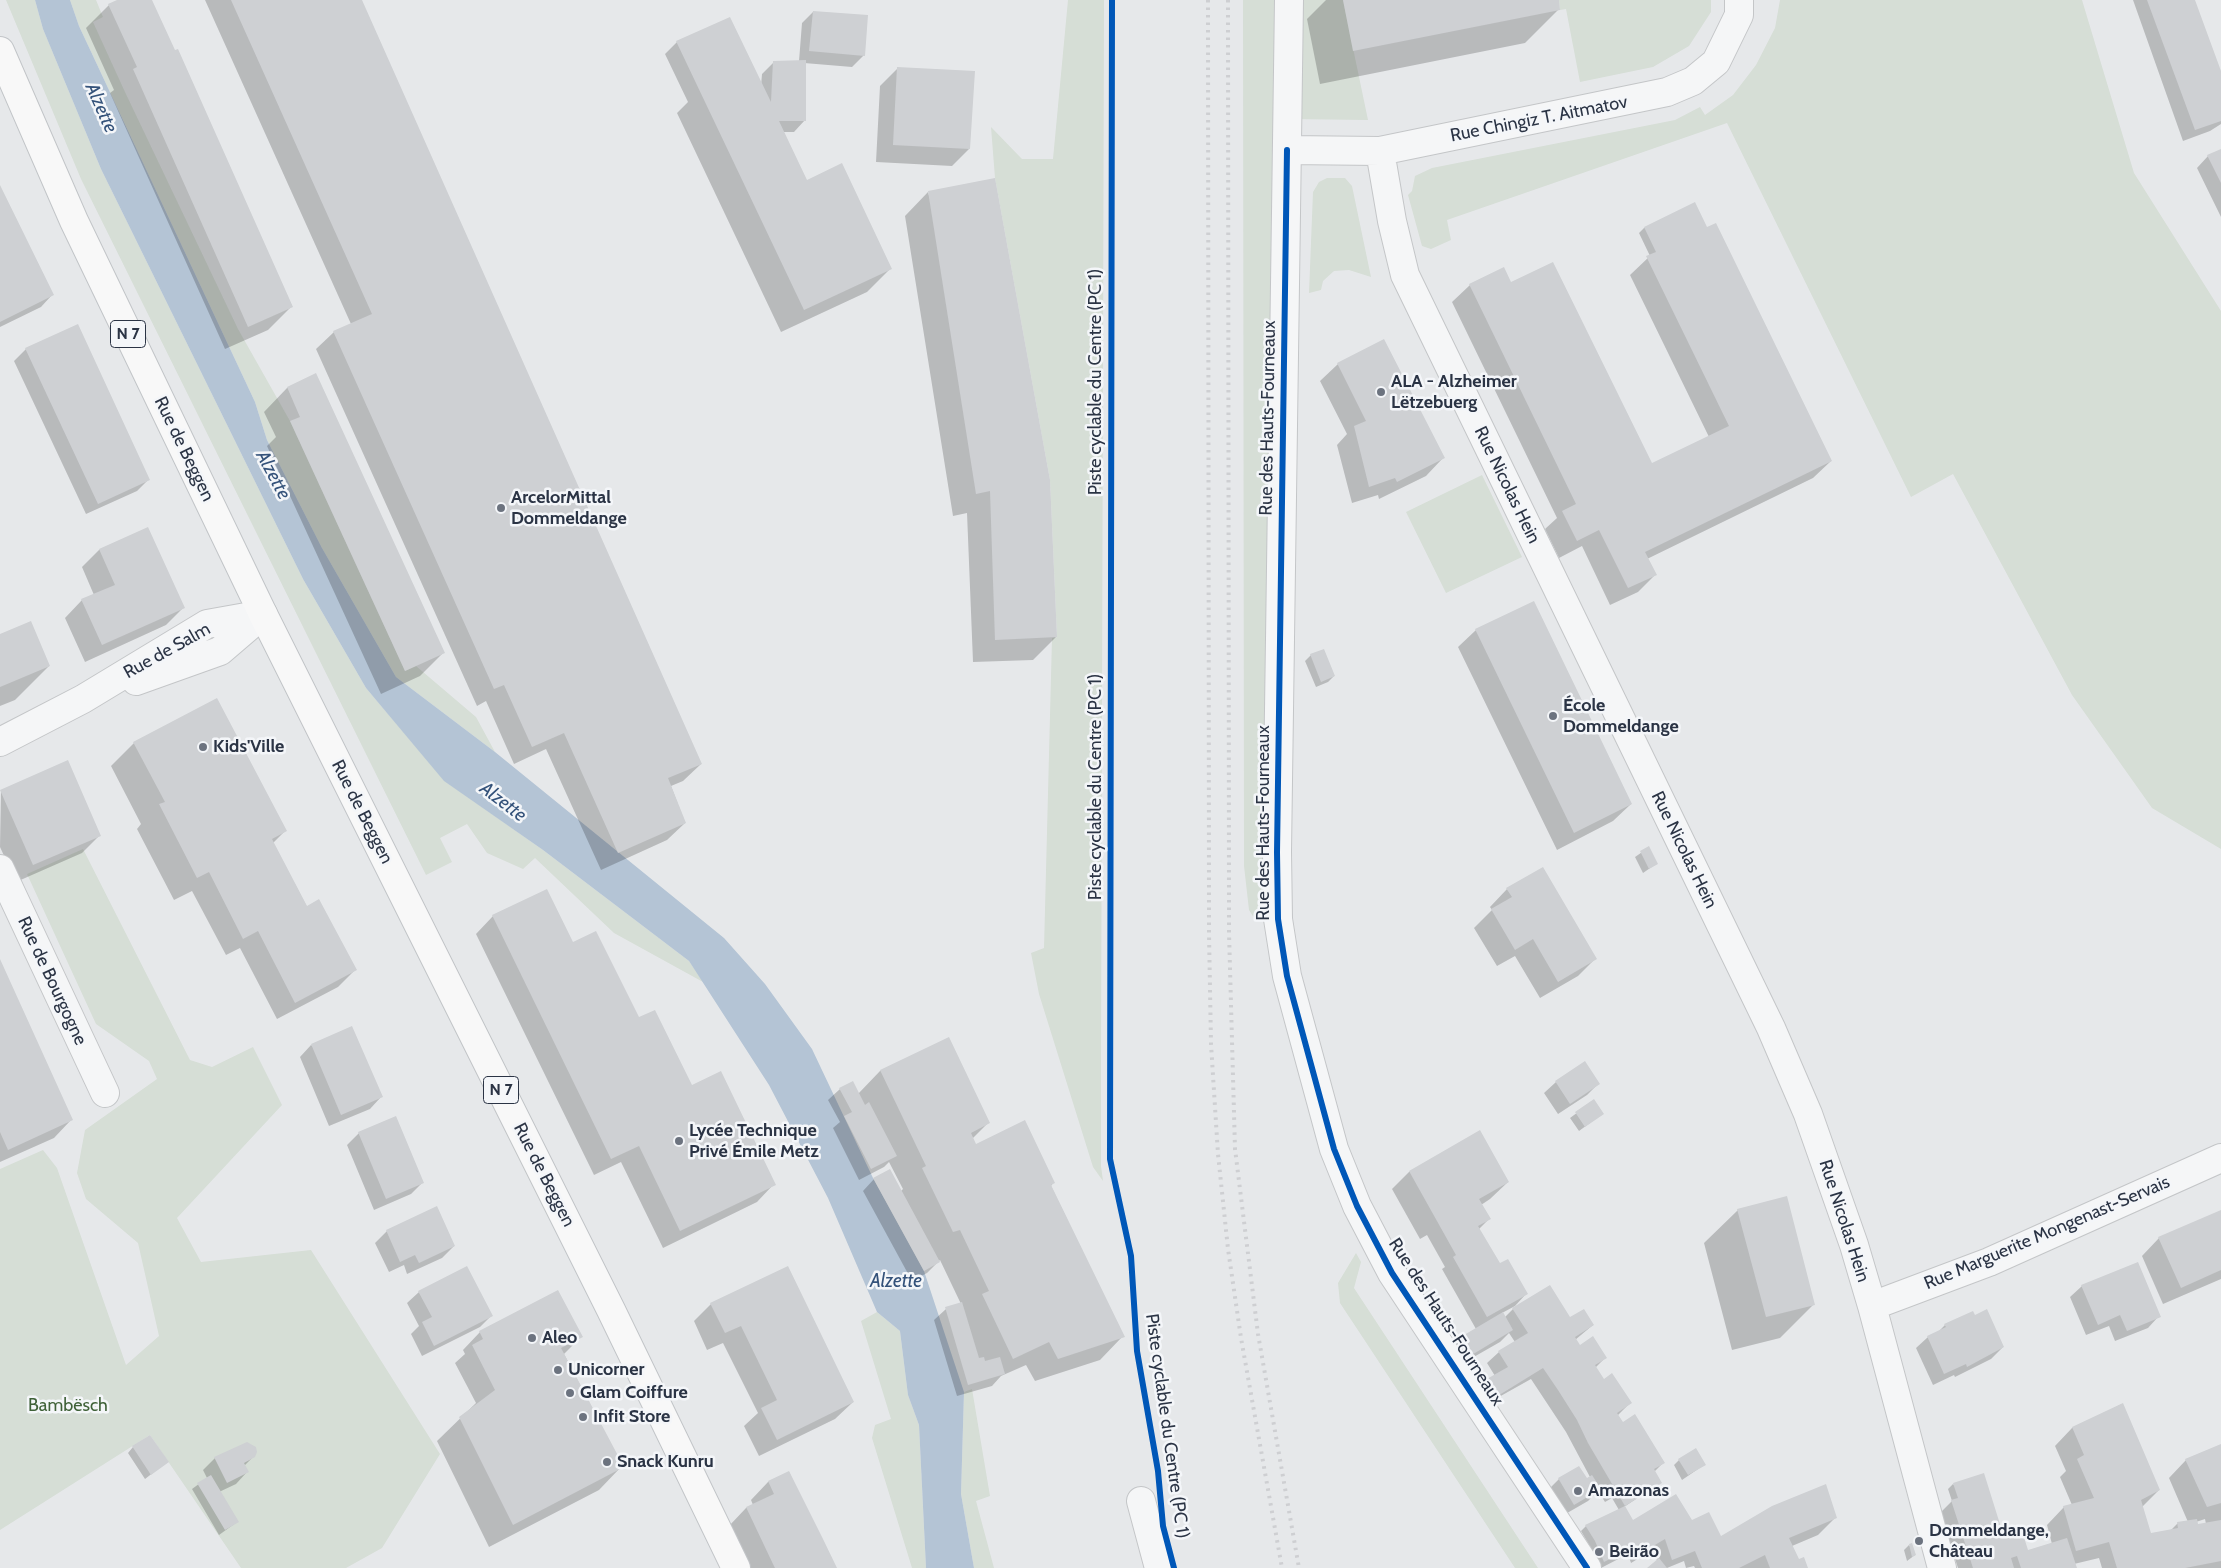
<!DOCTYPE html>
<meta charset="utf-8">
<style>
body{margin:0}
canvas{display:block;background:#e6e8ea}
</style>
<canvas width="2221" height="1568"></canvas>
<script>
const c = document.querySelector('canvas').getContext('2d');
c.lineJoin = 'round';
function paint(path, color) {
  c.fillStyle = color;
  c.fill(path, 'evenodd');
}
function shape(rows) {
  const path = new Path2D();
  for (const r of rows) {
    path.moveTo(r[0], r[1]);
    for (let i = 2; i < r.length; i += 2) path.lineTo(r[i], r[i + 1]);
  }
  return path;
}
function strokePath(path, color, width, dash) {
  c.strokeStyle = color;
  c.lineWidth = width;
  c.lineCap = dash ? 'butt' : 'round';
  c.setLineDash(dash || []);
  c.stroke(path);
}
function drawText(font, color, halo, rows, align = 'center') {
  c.font = font + ' Cabin,sans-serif';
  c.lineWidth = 5;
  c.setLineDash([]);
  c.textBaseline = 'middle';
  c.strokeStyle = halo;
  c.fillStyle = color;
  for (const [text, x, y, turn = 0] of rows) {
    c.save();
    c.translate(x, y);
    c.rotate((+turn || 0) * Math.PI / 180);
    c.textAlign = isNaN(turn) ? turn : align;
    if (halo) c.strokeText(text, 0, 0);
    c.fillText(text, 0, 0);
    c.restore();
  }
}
paint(shape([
 [6,0,35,0,43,29,101,169,303,579,366,688,445,781,543,850,689,961,703,982,614,933,535,858,523,869,487,853,467,824,440,838,452,862,426,875,81,179],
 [70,0,96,0,103,17,93,22,125,92,238,329,290,421,405,671,416,666,476,717,495,752,396,677,322,548,267,440,255,402,79,26],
 [1068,0,1104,0,1101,1066,1101,1166,1103,1181,1093,1167,1039,994,1031,953,1044,948,1052,638,1057,637,1050,480,995,178,991,127,1022,159,1053,159],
 [1243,0,1343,0,1368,120,1288,119,1278,919,1256,921,1249,910,1244,866],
 [1559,0,1711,0,1711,12,1689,46,1653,67,1580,82,1566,9,1560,10],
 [1780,0,2082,0,2134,173,2221,311,2221,849,2152,808,2072,695,1953,474,1911,497,1727,123,1447,220,1451,240,1431,249,1422,246,1408,195,1412,191,1415,176,1432,168,1675,120,1700,107,1705,115,1733,95,1756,65,1775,28],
 [1327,178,1345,178,1352,186,1371,277,1349,270,1334,271,1323,281,1321,290,1309,293,1313,192,1319,182],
 [1482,475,1522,557,1446,593,1406,512],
 [83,849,190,1060,212,1067,253,1047,282,1105,177,1218,201,1262,311,1250,440,1454,382,1548,346,1568,241,1568,150,1435,0,1530,0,1169,43,1150,57,1168,126,1365,159,1336,138,1243,86,1199,77,1173,85,1130,157,1079,149,1061,96,1024,27,874],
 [1356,1253,1361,1262,1354,1288,1538,1568,1515,1568,1340,1303,1338,1283],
 [877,1312,900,1331,908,1395,919,1425,926,1568,912,1568,872,1438,875,1425,891,1419,861,1321],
 [972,1389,990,1496,976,1501,994,1568,974,1568,961,1494,964,1392]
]), '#d6ded6');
paint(shape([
 [35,0,70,0,79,26,255,402,267,440,322,548,396,677,495,752,724,938,765,984,812,1049,873,1178,924,1271,964,1392,961,1494,974,1568,926,1568,919,1425,908,1395,900,1331,877,1312,828,1198,769,1085,689,961,543,850,444,781,366,688,303,579,101,169,43,29]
]), '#b4c4d5');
paint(shape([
 [121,0,151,0,292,306,268,330,225,349,110,93,114,90,86,28,109,5],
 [205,0,359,0,701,764,683,781,671,786,685,823,667,840,601,870,546,749,514,764,486,701,477,706,316,349,334,332,351,324],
 [1326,0,1557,0,1559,9,1525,43,1320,84,1307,19],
 [2133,0,2194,0,2221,74,2221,124,2210,131,2183,141],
 [813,12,864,55,852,67,804,63,805,120,794,132,783,132,806,182,891,268,867,292,781,332,677,113,688,102,665,54,677,42,761,86,762,74,774,62,799,61,802,23],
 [898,68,969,149,952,166,876,162,880,86],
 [2221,150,2221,217,2197,168,2208,156],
 [0,190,52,295,41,307,0,327],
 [928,192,1056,637,1033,660,973,662,967,513,953,516,905,216],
 [1694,204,1831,461,1813,478,1647,559,1655,575,1638,592,1610,605,1582,546,1559,558,1545,529,1557,518,1452,302,1470,285,1511,284,1651,465,1709,437,1630,275,1650,256,1639,233,1644,228],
 [26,349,149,479,137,491,86,514,14,361],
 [1338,364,1443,458,1426,476,1379,499,1378,495,1352,503,1337,445,1347,434,1320,381],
 [316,375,443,653,420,676,381,694,267,446,276,437,264,412,287,388],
 [147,529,183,608,166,625,85,662,65,618,82,600,94,595,82,567,99,550],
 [1476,630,1631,804,1613,821,1557,850,1458,647],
 [0,636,49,666,15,700,0,706],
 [1311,655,1334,676,1328,682,1316,687,1305,661],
 [134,743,285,831,273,843,307,907,355,970,338,987,277,1019,240,948,226,955,192,891,174,900,137,829,141,824,111,766],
 [1,791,100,835,82,853,16,882,0,847],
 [1648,848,1656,864,1643,873,1635,857],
 [1507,889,1595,959,1578,976,1540,998,1515,956,1497,966,1474,928,1492,910,1490,907],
 [493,916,572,944,638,1019,691,1087,774,1184,757,1202,663,1248,621,1162,594,1175,476,934],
 [0,962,71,1120,54,1138,0,1162],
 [948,1039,988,1123,972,1139,976,1145,1053,1183,1051,1186,1123,1336,1100,1360,1035,1381,1026,1365,1001,1376,992,1386,957,1396,934,1320,946,1309,961,1304,940,1260,927,1273,912,1281,863,1191,874,1179,901,1191,903,1189,889,1162,884,1167,859,1180,833,1128,840,1122,828,1100,840,1089,858,1094,880,1071],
 [311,1045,381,1097,370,1109,329,1126,300,1057],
 [1556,1082,1598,1084,1587,1095,1558,1114,1544,1093],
 [1593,1101,1602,1114,1579,1131,1570,1118],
 [1480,1132,1508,1182,1490,1199,1481,1205,1489,1219,1479,1229,1499,1265,1526,1294,1515,1306,1502,1313,1504,1318,1513,1309,1593,1325,1575,1340,1579,1346,1606,1357,1595,1368,1603,1381,1630,1403,1617,1416,1622,1424,1663,1463,1654,1472,1660,1483,1624,1507,1632,1521,1691,1521,1721,1538,1836,1517,1818,1535,1792,1546,1797,1559,1807,1568,1695,1568,1694,1566,1686,1568,1684,1561,1667,1568,1649,1568,1657,1561,1654,1549,1631,1563,1628,1554,1601,1568,1590,1568,1585,1554,1591,1548,1581,1531,1586,1526,1619,1510,1612,1498,1605,1502,1598,1491,1588,1501,1562,1516,1547,1491,1559,1479,1586,1479,1590,1477,1566,1432,1531,1379,1490,1402,1481,1387,1495,1376,1487,1363,1499,1352,1515,1342,1509,1333,1500,1342,1458,1366,1448,1351,1460,1339,1476,1329,1442,1269,1445,1267,1427,1235,1420,1239,1392,1189,1409,1172],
 [359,1133,423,1182,411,1194,374,1210,347,1145],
 [1738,1210,1814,1304,1780,1338,1732,1350,1704,1243],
 [2221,1211,2221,1279,2163,1304,2142,1256,2159,1238],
 [387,1231,454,1246,442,1258,407,1274,404,1265,389,1272,375,1243],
 [2082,1286,2159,1316,2148,1328,2115,1341,2109,1326,2086,1335,2070,1297],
 [419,1292,491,1316,480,1327,422,1356,411,1334,419,1326,407,1303],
 [711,1304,853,1402,835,1419,759,1456,744,1426,758,1413,723,1343,707,1350,694,1321],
 [1945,1325,2003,1347,1991,1359,1955,1377,1954,1375,1933,1385,1916,1348,1928,1337,1938,1332],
 [480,1332,582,1336,564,1354,622,1466,599,1490,489,1547,437,1441,476,1403,455,1363,465,1354,463,1350],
 [2122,1404,2159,1490,2142,1507,2147,1536,2170,1531,2178,1523,2188,1522,2169,1478,2186,1460,2221,1446,2221,1568,2102,1568,2099,1558,2074,1564,2076,1568,1958,1568,1940,1513,1952,1501,1948,1489,1953,1484,2003,1539,2027,1551,2052,1544,2047,1525,2064,1507,2072,1505,2060,1477,2066,1471,2055,1446,2072,1428],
 [2205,1519,2206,1524,2197,1526,2196,1522],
 [247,1443,254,1456,244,1466,247,1472,236,1484,219,1492,237,1522,219,1535,192,1489,207,1478,203,1470,215,1458],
 [133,1447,167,1462,145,1479,128,1453],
 [1679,1460,1704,1465,1682,1480,1674,1465],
 [789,1472,835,1568,749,1568,729,1526,746,1508,753,1505,751,1500,768,1482],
 [1909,1545,1915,1555,1907,1561,1904,1550]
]), '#0003');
paint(shape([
 [117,0,152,0,175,50,178,49,293,307,248,327,133,69,137,67,108,4],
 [231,0,362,0,702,764,668,778,686,823,618,853,564,733,532,747,504,685,494,689,333,331,372,314],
 [1343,0,1559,0,1560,10,1353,51],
 [2147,0,2195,0,2221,71,2221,121,2195,130],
 [813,11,868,15,865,56,809,51],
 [730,17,771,102,773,61,806,60,806,121,779,121,807,180,842,163,892,269,804,310,676,41],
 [897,67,975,71,970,149,893,145],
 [2221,149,2221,183,2207,155],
 [995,178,1050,480,1057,637,995,640,990,491,976,494,928,191],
 [0,185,54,295,0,322],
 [1695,202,1707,227,1716,223,1832,461,1645,552,1657,575,1628,588,1599,530,1577,541,1562,511,1576,504,1469,284,1504,267,1511,282,1553,262,1652,463,1729,426,1646,256,1656,252,1644,227],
 [78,324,150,480,98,504,25,348],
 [1384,339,1445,458,1397,482,1395,478,1369,487,1354,426,1366,421,1337,363],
 [316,373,445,653,405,671,290,421,300,417,287,387],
 [148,527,185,608,102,645,81,599,115,585,99,549],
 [1534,601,1632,804,1574,833,1475,629],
 [31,621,50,666,0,687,0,634],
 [1324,649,1335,676,1321,682,1310,654],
 [217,698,287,831,272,839,307,906,319,899,357,970,295,1003,258,931,243,939,209,872,197,878,159,804,165,802,133,742],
 [68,760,101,836,33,865,0,790],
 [1649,846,1658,864,1649,869,1640,851],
 [1543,867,1597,959,1558,982,1533,939,1515,950,1491,909,1512,897,1506,888],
 [547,889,573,942,596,931,639,1017,655,1010,692,1085,721,1071,776,1185,680,1231,639,1146,611,1159,492,915],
 [0,959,73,1120,8,1150,0,1132],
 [352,1026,383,1097,341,1115,311,1044],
 [949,1037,990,1123,971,1133,976,1144,1025,1120,1055,1183,1051,1185,1125,1337,1058,1359,1049,1342,1013,1359,982,1294,989,1291,960,1230,953,1232,922,1168,926,1166,880,1070],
 [1585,1061,1600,1084,1570,1104,1555,1081],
 [853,1081,865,1105,869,1102,897,1156,871,1169,844,1116,852,1112,839,1088],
 [1594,1099,1604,1114,1585,1127,1575,1112],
 [396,1116,424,1183,386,1199,358,1132],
 [1480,1130,1509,1182,1479,1199,1491,1219,1478,1226,1500,1263,1508,1259,1528,1294,1487,1317,1453,1257,1456,1255,1409,1171],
 [890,1169,940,1262,924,1271,873,1178],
 [1787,1196,1815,1305,1766,1317,1737,1209],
 [437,1206,455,1246,419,1263,415,1255,400,1262,386,1230],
 [2221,1210,2221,1270,2181,1288,2158,1237],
 [2138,1262,2161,1317,2127,1331,2120,1315,2098,1325,2081,1285],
 [467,1266,493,1316,434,1346,422,1322,432,1317,418,1291],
 [788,1266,854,1402,777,1440,761,1408,777,1400,741,1326,725,1333,710,1303],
 [1550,1285,1570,1317,1584,1309,1594,1325,1575,1337,1580,1345,1593,1336,1607,1358,1595,1365,1604,1379,1612,1373,1632,1403,1617,1413,1623,1422,1635,1414,1665,1463,1654,1469,1662,1483,1625,1506,1633,1520,1676,1494,1692,1520,1709,1512,1721,1536,1772,1506,1826,1484,1837,1518,1789,1538,1799,1559,1804,1557,1808,1568,1770,1568,1765,1555,1739,1568,1702,1568,1695,1551,1672,1560,1665,1539,1643,1552,1640,1544,1604,1562,1595,1541,1585,1525,1625,1506,1588,1443,1577,1420,1558,1390,1543,1368,1496,1397,1485,1380,1508,1367,1498,1351,1528,1333,1512,1308],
 [558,1290,583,1337,561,1348,624,1467,513,1525,459,1417,495,1390,472,1345,483,1339,479,1331],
 [962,1302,979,1358,984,1357,985,1361,1000,1357,1005,1374,968,1385,945,1307],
 [1987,1309,2004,1347,1967,1367,1966,1364,1944,1374,1927,1336,1946,1327,1944,1324,1973,1311,1975,1315],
 [1503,1312,1513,1330,1470,1356,1459,1338],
 [2123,1403,2160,1490,2141,1500,2151,1533,2178,1528,2177,1522,2197,1519,2198,1524,2221,1520,2221,1561,2185,1568,2117,1568,2109,1542,2076,1551,2063,1506,2094,1498,2077,1459,2084,1455,2072,1427],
 [150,1435,169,1462,151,1475,132,1446],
 [247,1442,256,1447,257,1452,255,1457,244,1463,249,1472,227,1483,214,1457],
 [2221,1444,2221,1503,2207,1507,2185,1459],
 [1696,1448,1706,1465,1688,1475,1678,1459],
 [1579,1466,1587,1478,1592,1475,1601,1489,1574,1505,1558,1478],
 [789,1471,823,1539,837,1568,775,1568,773,1564,746,1507,774,1494,768,1481],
 [1984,1473,2004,1537,2022,1531,2028,1550,2067,1538,2077,1568,2021,1568,2017,1556,2011,1558,2014,1568,1973,1568,1951,1500,1958,1498,1953,1483],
 [211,1475,239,1522,225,1530,197,1483],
 [1912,1543,1916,1555,1912,1557,1909,1544],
 [1659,1558,1667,1568,1647,1568]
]), '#ced0d3');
const minor = shape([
 [1289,0,1277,852,1278,919,1287,976,1334,1149,1357,1206,1392,1273,1587,1568],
 [1287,150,1380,151,1667,92,1693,81,1716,62,1739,15,1739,0],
 [1380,151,1392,221,1405,275,1771,1028,1808,1114,1854,1245,1872,1306,1942,1568],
 [136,681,220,651,262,615],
 [0,742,83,699,207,624,263,614],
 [0,869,105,1093],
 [1872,1306,1989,1262,2221,1158],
 [1141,1501,1159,1568]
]);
const major = shape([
 [0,51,74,221,263,614,611,1310,736,1568]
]);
strokePath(minor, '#c4c6c8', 30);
strokePath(major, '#c2c5c8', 30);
strokePath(minor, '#f5f6f7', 28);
strokePath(major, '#f8f8f8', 28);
strokePath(shape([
 [1208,0,1209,933,1211,1044,1218,1154,1228,1249,1241,1338,1282,1568],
 [1228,0,1229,932,1235,1149,1258,1334,1299,1568]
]), '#cecfd2', 4, [2.5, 5]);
strokePath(shape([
 [1112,0,1110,1159,1131,1256,1137,1351,1158,1471,1163,1526,1174,1568],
 [1287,150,1277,852,1278,919,1287,976,1334,1149,1357,1206,1392,1273,1587,1568]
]), '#0057b8', 6);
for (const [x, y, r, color] of [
 [1381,392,5,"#6c737f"],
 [501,508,5,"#6c737f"],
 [1553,716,5,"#6c737f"],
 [203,747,5,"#6c737f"],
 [679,1141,5,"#6c737f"],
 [532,1338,5,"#6c737f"],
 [558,1370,5,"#6c737f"],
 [570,1393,5,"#6c737f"],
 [583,1417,5,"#6c737f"],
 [607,1462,5,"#6c737f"],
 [1578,1491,5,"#6c737f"],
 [1919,1541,5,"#6c737f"],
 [1599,1552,5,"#6c737f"]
]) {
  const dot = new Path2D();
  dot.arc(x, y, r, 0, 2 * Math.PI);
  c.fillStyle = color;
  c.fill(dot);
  strokePath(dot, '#f4f6f9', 2);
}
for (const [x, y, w] of [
 [128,334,35],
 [501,1090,35]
]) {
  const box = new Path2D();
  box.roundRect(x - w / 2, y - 13.5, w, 27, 4);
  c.fillStyle = '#f4f6f9';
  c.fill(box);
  strokePath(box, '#2b3445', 1);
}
drawText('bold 16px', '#2b3445', null, [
 ["N 7",128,334],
 ["N 7",501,1090]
]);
drawText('18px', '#2b3445', '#f4f6f9', [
 ["Rue Chingiz T. Aitmatov",1539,119,-11],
 ["Piste cyclable du Centre (PC 1)",1096,382,-90],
 ["Rue des Hauts-Fourneaux",1268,418,-89],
 ["Rue de Beggen",184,449,64],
 ["Rue Nicolas Hein",1507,485,64],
 ["Rue de Salm",167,651,-29],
 ["Piste cyclable du Centre (PC 1)",1096,787,-90],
 ["Rue de Beggen",362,812,63],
 ["Rue des Hauts-Fourneaux",1264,823,-90],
 ["Rue Nicolas Hein",1684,850,64],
 ["Rue de Bourgogne",52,981,65],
 ["Rue de Beggen",544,1175,63],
 ["Rue Nicolas Hein",1844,1221,72],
 ["Rue Marguerite Mongenast-Servais",2047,1233,-23],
 ["Rue des Hauts-Fourneaux",1446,1322,57],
 ["Piste cyclable du Centre (PC 1)",1167,1426,82]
]);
drawText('bold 18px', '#2b3445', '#f4f6f9', [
 ["ALA - Alzheimer",1391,382],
 ["Lëtzebuerg",1391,403],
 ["ArcelorMittal",511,498],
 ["Dommeldange",511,519],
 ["École",1563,706],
 ["Dommeldange",1563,727],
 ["Kids'Ville",213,747],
 ["Lycée Technique",689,1131],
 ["Privé Émile Metz",689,1152],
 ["Aleo",542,1338],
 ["Unicorner",568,1370],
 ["Glam Coiffure",580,1393],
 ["Infit Store",593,1417],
 ["Snack Kunru",617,1462],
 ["Amazonas",1588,1491],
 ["Dommeldange,",1929,1531],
 ["Château",1929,1552],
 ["Beirão",1609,1552]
], 'left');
drawText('18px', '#3f6138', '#f4f6f9', [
 ["Bambësch",68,1406]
]);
drawText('italic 19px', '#34527a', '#f4f6f9', [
 ["Alzette",101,108,66],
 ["Alzette",273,475,62],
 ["Alzette",503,802,37],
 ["Alzette",896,1281]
]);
</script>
